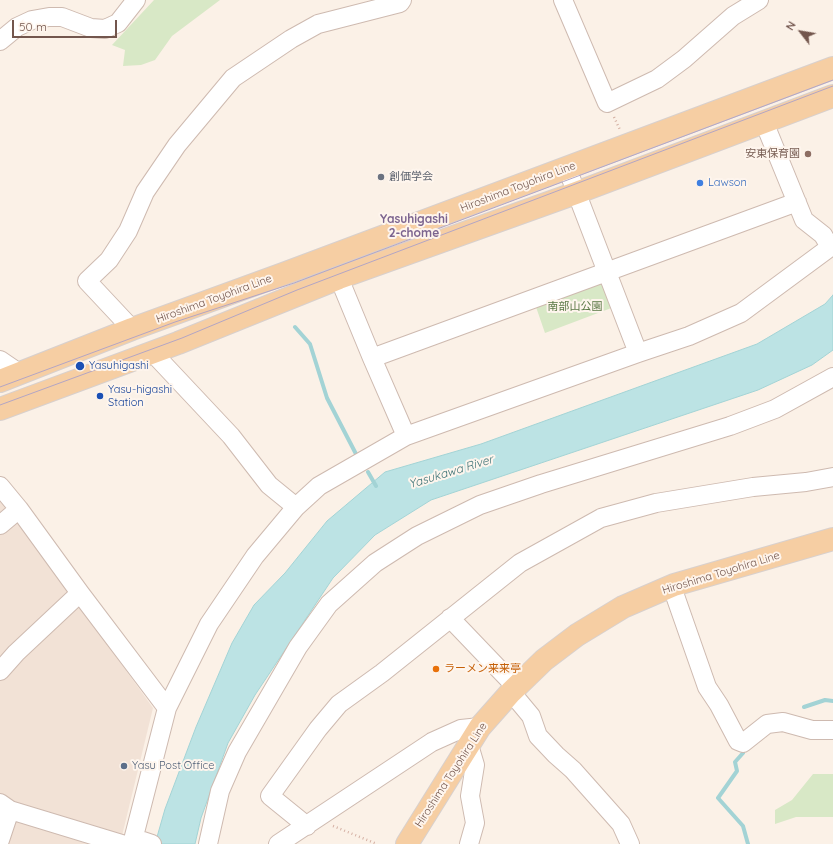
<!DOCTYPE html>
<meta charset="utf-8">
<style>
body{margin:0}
#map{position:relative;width:833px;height:844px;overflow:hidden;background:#fbf1e7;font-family:Quicksand,sans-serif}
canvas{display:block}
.north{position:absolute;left:781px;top:12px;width:40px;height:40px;-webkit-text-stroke:3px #fef5ed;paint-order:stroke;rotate:301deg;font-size:11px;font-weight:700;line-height:16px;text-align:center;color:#73564d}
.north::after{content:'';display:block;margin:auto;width:14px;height:18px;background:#73564d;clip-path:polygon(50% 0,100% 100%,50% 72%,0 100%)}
.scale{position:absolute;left:12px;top:20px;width:105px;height:18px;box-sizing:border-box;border:2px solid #73564d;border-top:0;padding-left:5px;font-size:12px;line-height:14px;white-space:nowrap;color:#73564d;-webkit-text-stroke:3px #fef5ed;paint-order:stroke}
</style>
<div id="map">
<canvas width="833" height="844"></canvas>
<div class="north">N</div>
<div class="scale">50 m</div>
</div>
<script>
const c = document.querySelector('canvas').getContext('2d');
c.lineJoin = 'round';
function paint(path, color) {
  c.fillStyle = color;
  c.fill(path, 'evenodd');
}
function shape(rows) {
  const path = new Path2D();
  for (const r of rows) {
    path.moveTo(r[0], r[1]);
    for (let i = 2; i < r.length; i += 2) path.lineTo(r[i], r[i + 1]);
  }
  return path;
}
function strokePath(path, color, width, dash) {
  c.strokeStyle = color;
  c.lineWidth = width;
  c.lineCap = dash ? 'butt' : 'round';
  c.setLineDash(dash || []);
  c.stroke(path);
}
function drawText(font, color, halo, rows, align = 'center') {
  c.font = font + ' Quicksand,"Noto Sans JP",sans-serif';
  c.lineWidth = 4;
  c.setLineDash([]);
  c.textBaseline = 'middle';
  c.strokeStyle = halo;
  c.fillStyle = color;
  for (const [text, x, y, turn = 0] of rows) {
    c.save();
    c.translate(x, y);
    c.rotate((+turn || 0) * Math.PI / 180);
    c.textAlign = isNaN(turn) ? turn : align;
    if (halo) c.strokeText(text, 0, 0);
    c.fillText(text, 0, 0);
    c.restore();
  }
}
paint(shape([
 [0,495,153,708,120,844,0,844]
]), '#f2e2d6');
paint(shape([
 [154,0,220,0,172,36,155,60,141,65,123,66,125,50,112,45],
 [604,281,614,307,545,333,536,307],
 [813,774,833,774,833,817,796,817,775,824,775,810,792,800]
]), '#d8e8c6');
const water = shape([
 [833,295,833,350,812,365,758,390,431,500,375,535,333,578,255,695,228,743,201,818,195,844,155,844,165,809,196,727,232,643,254,605,285,573,327,521,385,472,481,444,757,344,825,304,833,295]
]);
paint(water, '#bce3e4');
strokePath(water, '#a3d3d5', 1);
strokePath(shape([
 [295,327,310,344,327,398,356,454],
 [368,472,376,486],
 [804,707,825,700,833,701],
 [743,753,735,762,737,771,718,798,743,826,748,844]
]), '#a3d3d5', 4);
const minor = shape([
 [563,0,607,103,657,79,684,59,733,16,759,0],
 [0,41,17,27,32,20,49,17,62,17,91,28,105,29,118,23,136,0],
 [764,122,804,220,823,235,826,240,832,247],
 [567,168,638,353],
 [339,278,372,358,406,436],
 [132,329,87,281,109,260,128,231,145,192,177,145,233,78,291,39,318,24,400,3,402,0],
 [153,353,231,436,269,485,296,507],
 [372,358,797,202],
 [0,360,19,373],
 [0,486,19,509,80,593,167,708],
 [0,525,19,509],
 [672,587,707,687,719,705,738,741,743,743,767,724,783,722,812,730,833,730],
 [450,618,517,688],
 [0,671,16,653,80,593],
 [511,692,531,716,538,736,556,755,573,770,621,824,630,844],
 [0,803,10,810,122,844],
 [307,826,270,796,318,729,339,704,382,673,520,563,601,518,656,503,753,487,806,482,833,477],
 [134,838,152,844],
 [0,840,10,810],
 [132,844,167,708,209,624,255,556,296,507,319,486,406,436,638,353,689,336,741,313,833,245],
 [208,844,220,791,237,752,298,647,329,604,375,563,417,536,480,505,541,484,730,426,775,409,833,377],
 [278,844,432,742,461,729,480,727],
 [469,844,475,823,470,796,475,765,469,745]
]);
const major = shape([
 [0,381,132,329,283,274,833,68],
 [0,409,178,343,339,278,576,193,833,96],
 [407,844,480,727,511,692,544,660,577,635,623,607,674,585,833,539]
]);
strokePath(minor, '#cebab0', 20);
strokePath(major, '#d8d0cd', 24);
strokePath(shape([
 [614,117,620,130],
 [333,826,377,844]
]), '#d4b0a3', 2.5, [1, 3]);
strokePath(minor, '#fff', 18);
strokePath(major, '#f6cea3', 22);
strokePath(shape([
 [0,387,175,322,294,283,833,80],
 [0,405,182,338,297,290,833,86]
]), '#b3a5c4', 1);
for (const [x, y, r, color] of [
 [808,154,4,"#8d6e63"],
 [381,177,4,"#6b7280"],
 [700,183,4,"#3f7fe0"],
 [80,366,5,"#1a4fb4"],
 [100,396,4,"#1a4fb4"],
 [436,669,4,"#e8710a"],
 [124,766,4,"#5c6f8a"]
]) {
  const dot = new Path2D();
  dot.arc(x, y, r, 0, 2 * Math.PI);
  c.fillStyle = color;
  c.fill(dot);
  strokePath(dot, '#fef5ed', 1.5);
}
drawText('11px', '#785e54', '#fef5ed', [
 ["安東保育園",800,154]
], 'right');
drawText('11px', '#5b616d', '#fef5ed', [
 ["創価学会",389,177]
], 'left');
drawText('11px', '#366cbe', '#fef5ed', [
 ["Lawson",708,183]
], 'left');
drawText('11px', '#73564d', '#fef5ed', [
 ["Hiroshima Toyohira Line",518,187,-21],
 ["Hiroshima Toyohira Line",214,299,-20],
 ["Hiroshima Toyohira Line",721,573,-17],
 ["Hiroshima Toyohira Line",451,775,-57]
]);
drawText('11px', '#5a7845', '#fef5ed', [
 ["南部山公園",575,307]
]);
drawText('11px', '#164399', '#fef5ed', [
 ["Yasuhigashi",89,366],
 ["Yasu-higashi",108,390],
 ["Station",108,403]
], 'left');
drawText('11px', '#c56008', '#fef5ed', [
 ["ラーメン来来亭",444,669]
], 'left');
drawText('11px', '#4e5e75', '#fef5ed', [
 ["Yasu Post Office",132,766]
], 'left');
drawText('bold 12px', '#7c648f', '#fef5ed', [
 ["Yasuhigashi",414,219],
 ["2-chome",414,233]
]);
drawText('italic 12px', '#417578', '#fef5ed', [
 ["Yasukawa River",451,472,-17]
]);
</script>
